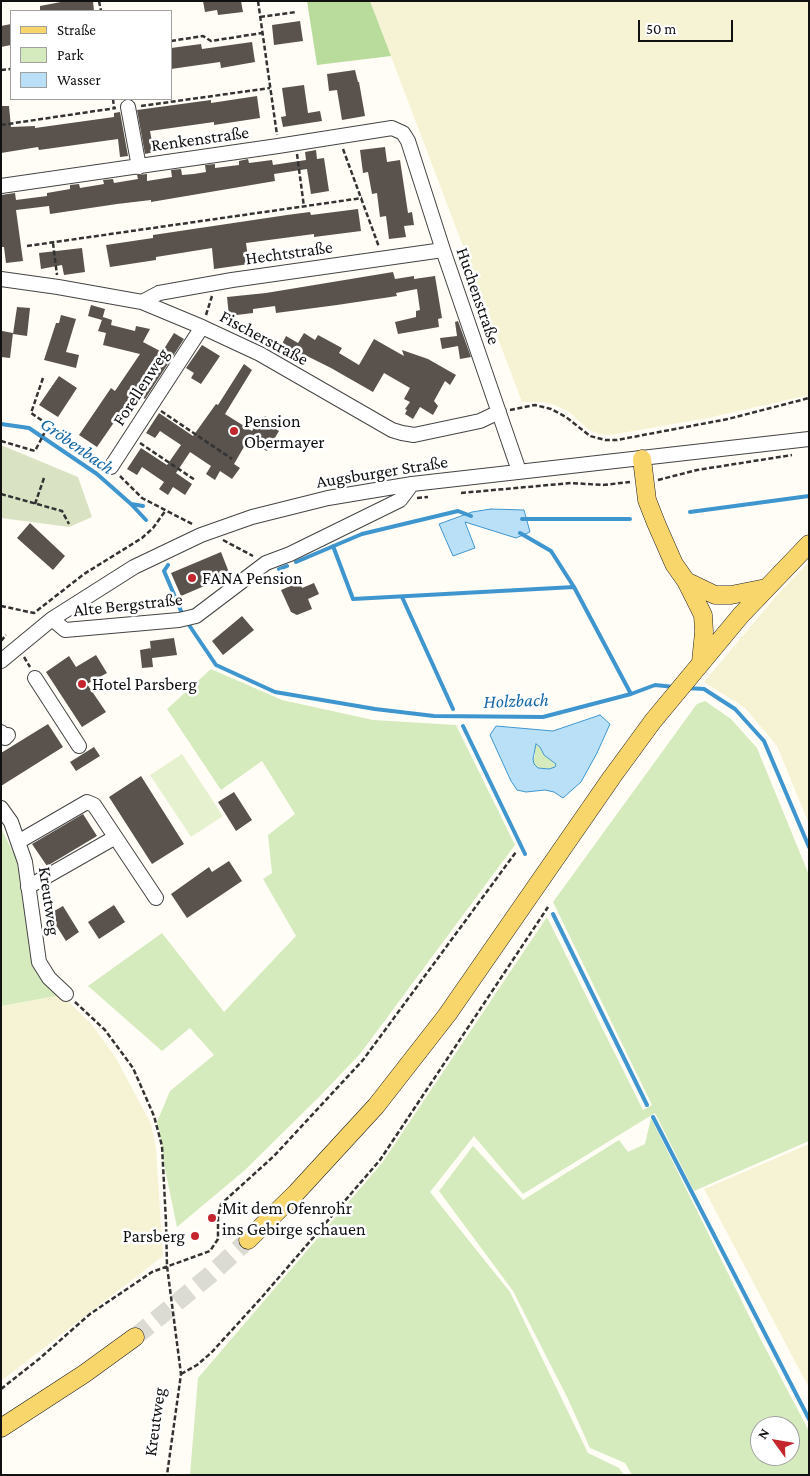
<!DOCTYPE html>
<meta charset="utf-8">
<style>
body{margin:0}
#map{position:relative;width:810px;height:1476px;overflow:hidden;background:#fffdf5;font-family:"Crimson Pro",serif}
canvas{display:block}
.frame{position:absolute;inset:0;border:2px solid #111;pointer-events:none}
.legend{position:absolute;left:10px;top:10px;width:162px;height:90px;box-sizing:border-box;background:#fff;border:1px solid #a0a0a0;margin:0;padding:6px 9px;list-style:none;font-size:15px;color:#111}
.legend li{display:flex;align-items:center;gap:10px;height:25px}
.legend b{width:25px;border:1px solid #a0a0a0}
.north{position:absolute;left:750px;top:1416px;width:50px;height:50px;box-sizing:border-box;background:#fff;border:1px solid #a0a0a0;border-radius:50%;rotate:302deg;font-size:14px;font-weight:700;line-height:20px;text-align:center;color:#111}
.north::after{content:'';display:block;margin:auto;width:18px;height:22px;background:#c4262e;clip-path:polygon(50% 0,100% 100%,50% 72%,0 100%)}
.scale{position:absolute;left:638px;top:20px;width:95px;height:22px;box-sizing:border-box;border:2px solid #111;border-top:0;padding-left:6px;font-size:15px;line-height:18px;white-space:nowrap;color:#111;-webkit-text-stroke:4px #fff;paint-order:stroke}
</style>
<div id="map">
<canvas width="810" height="1476"></canvas>
<div class="frame"></div>
<ul class="legend">
<li><b style="height:6px;background:#f9d66b"></b>Straße</li>
<li><b style="height:14px;background:#d5ebbd"></b>Park</li>
<li><b style="height:14px;background:#b9e0f7"></b>Wasser</li>
</ul>
<div class="north">N</div>
<div class="scale">50 m</div>
</div>
<script>
const c = document.querySelector('canvas').getContext('2d');
c.lineJoin = 'round';
function paint(path, color) {
  c.fillStyle = color;
  c.fill(path, 'evenodd');
}
function shape(rows) {
  const path = new Path2D();
  for (const r of rows) {
    path.moveTo(r[0], r[1]);
    for (let i = 2; i < r.length; i += 2) path.lineTo(r[i], r[i + 1]);
  }
  return path;
}
function strokePath(path, color, width, dash) {
  c.strokeStyle = color;
  c.lineWidth = width;
  c.lineCap = dash ? 'butt' : 'round';
  c.setLineDash(dash || []);
  c.stroke(path);
}
function drawText(font, color, halo, rows, align = 'center') {
  c.font = font + ' "Crimson Pro",serif';
  c.lineWidth = 5;
  c.setLineDash([]);
  c.textBaseline = 'middle';
  c.strokeStyle = halo;
  c.fillStyle = color;
  for (const [text, x, y, turn = 0] of rows) {
    c.save();
    c.translate(x, y);
    c.rotate((+turn || 0) * Math.PI / 180);
    c.textAlign = isNaN(turn) ? turn : align;
    if (halo) c.strokeText(text, 0, 0);
    c.fillText(text, 0, 0);
    c.restore();
  }
}
paint(shape([
 [370,1,809,1,809,395,708,418,611,435,598,434,588,429,569,412,555,405,542,402,522,402],
 [809,562,809,824,777,746,745,708,704,682,777,595],
 [62,995,93,1026,116,1058,151,1124,156,1148,163,1256,1,1381,1,1006],
 [809,1144,809,1388,704,1189]
]), '#f6f3d4');
paint(shape([
 [211,669,282,700,373,720,456,725,515,845,360,1054,318,1098,245,1170,177,1227,165,1169,161,1140,157,1122,170,1091,214,1055,190,1028,162,1051,88,986,162,933,224,1012,296,936,263,879,272,873,268,835,295,814,262,761,221,790,167,709],
 [705,701,731,719,757,748,809,875,809,1141,694,1191,655,1113,523,1194,474,1136,430,1192,510,1292,588,1453,619,1468,624,1475,190,1475,198,1378,382,1163,547,917,643,1110,652,1105,553,902,694,708,697,704],
 [535,744,540,747,544,755,556,764,555,767,549,769,538,768,534,764,533,759,535,756],
 [1,828,16,858,35,962,62,995,1,1006],
 [651,1118,760,1338,809,1431,809,1475,632,1475,625,1463,590,1448,568,1399,513,1291,439,1191,473,1146,523,1200,619,1140,628,1152,645,1144],
 [760,1426,790,1426,790,1456,760,1456]
]), '#d5ebbd');
paint(shape([
 [307,1,370,1,391,56,317,65]
]), '#b9dc9c');
paint(shape([
 [1,445,78,477,92,517,69,527,1,518]
]), '#d9e3c4');
paint(shape([
 [182,754,223,816,191,837,150,775]
]), '#e6f2cf');
const water = shape([
 [491,509,524,510,530,532,516,538,465,522,475,548,453,556,439,524,472,512,491,509],
 [600,715,610,724,597,753,581,782,563,798,554,792,545,790,526,792,517,790,511,781,490,735,496,726,553,731,600,715],
 [536,744,540,747,544,755,556,764,555,767,549,769,538,768,534,764,533,759,536,744]
]);
paint(water, '#b9e0f7');
strokePath(water, '#3f96cf', 1);
strokePath(shape([
 [1,424,29,428,97,474,131,504,146,520],
 [131,504,143,506],
 [690,512,809,496],
 [522,519,630,519],
 [520,533,551,551,574,587,631,694],
 [333,546,353,599,574,587],
 [296,562,362,534,458,511,471,516],
 [168,565,164,571,181,611],
 [279,569,287,566],
 [402,597,453,709],
 [189,625,216,665,275,692,375,709,434,716,543,717,631,694,655,685,674,687],
 [686,688,704,689,735,709,764,741,809,847],
 [463,726,525,854],
 [553,914,647,1105],
 [653,1117,809,1419]
]), '#3f96cf', 4);
paint(shape([
 [66,1,93,1,94,11,40,11,40,6],
 [203,1,241,1,243,12,218,15,217,10,205,12],
 [300,21,303,41,274,45,272,25],
 [11,24,11,45,1,47,1,26],
 [252,42,255,62,221,68,220,62,171,69,171,48,201,44,202,49],
 [355,70,358,82,359,82,365,116,342,120,337,90,329,91,327,74],
 [304,85,308,113,320,111,322,121,283,127,281,117,286,116,282,88],
 [257,96,260,118,214,125,214,122,150,131,154,152,145,154,137,110,211,100,211,103],
 [1,106,9,106,11,127,35,126,35,128,114,117,114,113,120,112,128,156,120,157,118,139,39,150,38,147,1,153],
 [385,147,387,162,400,160,408,213,412,212,414,225,404,226,406,237,389,239,386,216,380,217,377,193,372,194,368,172,363,173,360,150],
 [316,150,317,159,324,158,329,191,311,194,307,169,274,174,275,181,151,202,151,200,117,204,50,214,49,206,16,210,23,261,6,263,4,247,1,247,1,195,15,193,16,200,47,196,47,193,70,189,70,185,79,184,80,188,104,184,103,180,113,179,114,183,138,179,137,175,147,174,147,181,172,177,171,170,181,169,182,175,194,174,206,172,205,165,215,164,215,168,239,165,239,161,248,159,249,163,272,160,273,165,306,160,305,152],
 [358,209,361,231,314,237,314,234,246,243,249,264,214,269,212,248,156,257,156,260,110,267,106,245,153,238,153,235,287,215,310,212,311,215],
 [82,248,85,272,64,275,62,265,41,269,39,253],
 [393,272,395,279,414,276,414,279,435,276,442,318,438,319,439,327,398,334,395,322,416,317,416,311,420,310,417,289,396,293,397,296,337,305,276,313,275,306,253,309,253,313,229,316,227,297,266,293],
 [91,305,105,309,102,320,88,316],
 [17,307,30,308,27,336,13,334],
 [61,315,76,319,66,352,79,355,76,368,44,360,56,323,59,323],
 [103,317,112,320,111,325,135,331,136,326,150,329,143,342,162,352,174,333,184,339,145,399,135,392,97,447,79,435,111,388,115,391,140,354,103,345,106,333,98,331],
 [458,321,471,357,460,359,458,346,442,349,440,338,457,336,455,322],
 [2,331,13,333,10,358,1,357],
 [304,333,315,340,318,335,342,348,339,353,359,365,374,339,404,356,402,350,428,359,456,375,450,385,445,381,434,401,438,406,433,415,420,407,413,419,405,414,407,410,405,409,410,402,404,399,410,388,384,373,373,392,331,368,307,356,304,360,281,346,286,336,298,343],
 [202,345,220,356,201,384,191,378,194,373,186,368],
 [244,364,252,370,225,414,252,431,259,418,262,420,265,416,274,421,271,426,279,431,267,451,248,440,234,464,240,468,232,479,220,471,215,480,206,474,211,466,190,452,176,473,192,484,185,495,173,487,168,495,159,489,164,482,142,467,137,475,127,469,141,448,167,465,181,445,160,431,155,438,146,433,159,413,193,436,216,404,218,405],
 [59,376,77,388,58,417,39,405],
 [30,523,65,556,53,570,17,538],
 [221,552,230,575,181,596,171,573],
 [300,582,302,588,314,583,319,594,308,599,312,609,297,615,291,612,281,590],
 [242,616,254,630,223,655,212,641],
 [174,638,177,655,152,658,153,667,142,668,140,650,151,648,151,651,150,641],
 [96,655,107,673,87,684,106,712,82,727,46,672,69,656,76,667],
 [48,724,63,747,1,786,1,753],
 [94,747,100,756,76,771,70,762],
 [141,776,184,844,152,864,109,797],
 [234,792,252,820,236,831,218,802],
 [83,814,97,836,47,866,32,844],
 [229,861,242,881,187,918,171,894,209,867,212,872],
 [114,905,125,922,99,939,88,922],
 [63,906,79,932,66,941,49,914]
]), '#5a524d');
strokePath(shape([
 [135,1337,210,1275,248,1240]
]), '#dbdad3', 18, [18, 9]);
const minor = shape([
 [128,107,139,167],
 [1,186,278,146,392,128,403,133,408,141,443,250,519,471],
 [1,279,58,287,142,302,202,327,260,354,392,430,402,433,414,435,480,421,499,412],
 [142,302,159,293,232,280,443,250],
 [111,467,202,327],
 [52,619,65,630,179,620,196,616,266,563,290,554,400,500,412,484],
 [1,661,52,619,134,567,201,535,252,517,328,498,412,484,809,439],
 [35,678,79,746],
 [1,732,5,738,8,735],
 [1,808,11,822,25,862,39,962,49,978,66,994],
 [18,842,87,802,94,805,156,898],
 [28,887,114,838]
]);
const major = shape([
 [642,459,647,500,656,523,674,564,686,581,703,615,704,632,701,662],
 [686,581,715,595,731,595,766,588],
 [248,1240,296,1193,376,1106,447,1015,612,777,653,721,741,615,809,544],
 [1,1428,84,1374,135,1337]
]);
strokePath(minor, '#444', 16);
strokePath(major, '#222', 19);
strokePath(shape([
 [99,1,101,11],
 [258,1,277,135],
 [260,17,296,12],
 [171,41,203,36,211,41,262,33],
 [1,70,11,69],
 [113,99,114,108],
 [141,106,270,88],
 [1,125,116,108],
 [343,149,379,247],
 [297,154,304,207],
 [53,243,57,275],
 [27,246,362,198],
 [206,315,212,296],
 [43,378,31,413,100,460],
 [510,410,535,405,551,409,566,417,590,436,605,440,617,440,728,419,809,398],
 [161,411,232,459],
 [1,441,35,451,49,424],
 [140,443,195,480],
 [120,476,142,498,194,525],
 [658,480,697,470,792,455],
 [461,493,571,483,603,485,630,482],
 [1,494,62,511,69,524],
 [417,498,428,497],
 [35,504,44,478],
 [223,540,253,556],
 [1,606,34,613,84,574,142,538,153,528,166,510],
 [1,641,6,635],
 [24,657,30,667],
 [75,1002,105,1030,133,1068,154,1116,162,1146,166,1222,167,1266,181,1374,167,1475],
 [181,1374,197,1365,211,1353,262,1297,380,1160,548,907],
 [1,1389,39,1359,90,1314,152,1272,210,1251,218,1239,218,1217,221,1204,274,1156,363,1060,516,852]
]), '#333', 2.5, [5, 2.5]);
strokePath(minor, '#fff', 14);
strokePath(major, '#f9d66b', 18);
for (const [x, y, r, color] of [
 [234,431,5,"#c4262e"],
 [192,578,5,"#c4262e"],
 [82,684,5,"#c4262e"],
 [212,1218,5,"#c4262e"],
 [195,1236,5,"#c4262e"]
]) {
  const dot = new Path2D();
  dot.arc(x, y, r, 0, 2 * Math.PI);
  c.fillStyle = color;
  c.fill(dot);
  strokePath(dot, '#fff', 2);
}
drawText('18px', '#111', '#fff', [
 ["Renkenstraße",200,139,-8],
 ["Hechtstraße",289,253,-8],
 ["Huchenstraße",478,296,71],
 ["Fischerstraße",264,338,28],
 ["Forellenweg",141,387,-57],
 ["Augsburger Straße",382,472,-9],
 ["Alte Bergstraße",128,605,-6],
 ["Kreutweg",49,901,82],
 ["Kreutweg",155,1422,-82]
]);
drawText('18px', '#111', '#fff', [
 ["Pension",244,421],
 ["Obermayer",244,442],
 ["FANA Pension",202,578],
 ["Hotel Parsberg",92,684],
 ["Mit dem Ofenrohr",222,1208],
 ["ins Gebirge schauen",222,1229],
 ["Parsberg",185,1236,"right"]
], 'left');
drawText('italic 19px', '#1768a6', '#fff', [
 ["Gröbenbach",77,446,35],
 ["Holzbach",516,701,-2]
]);
</script>
